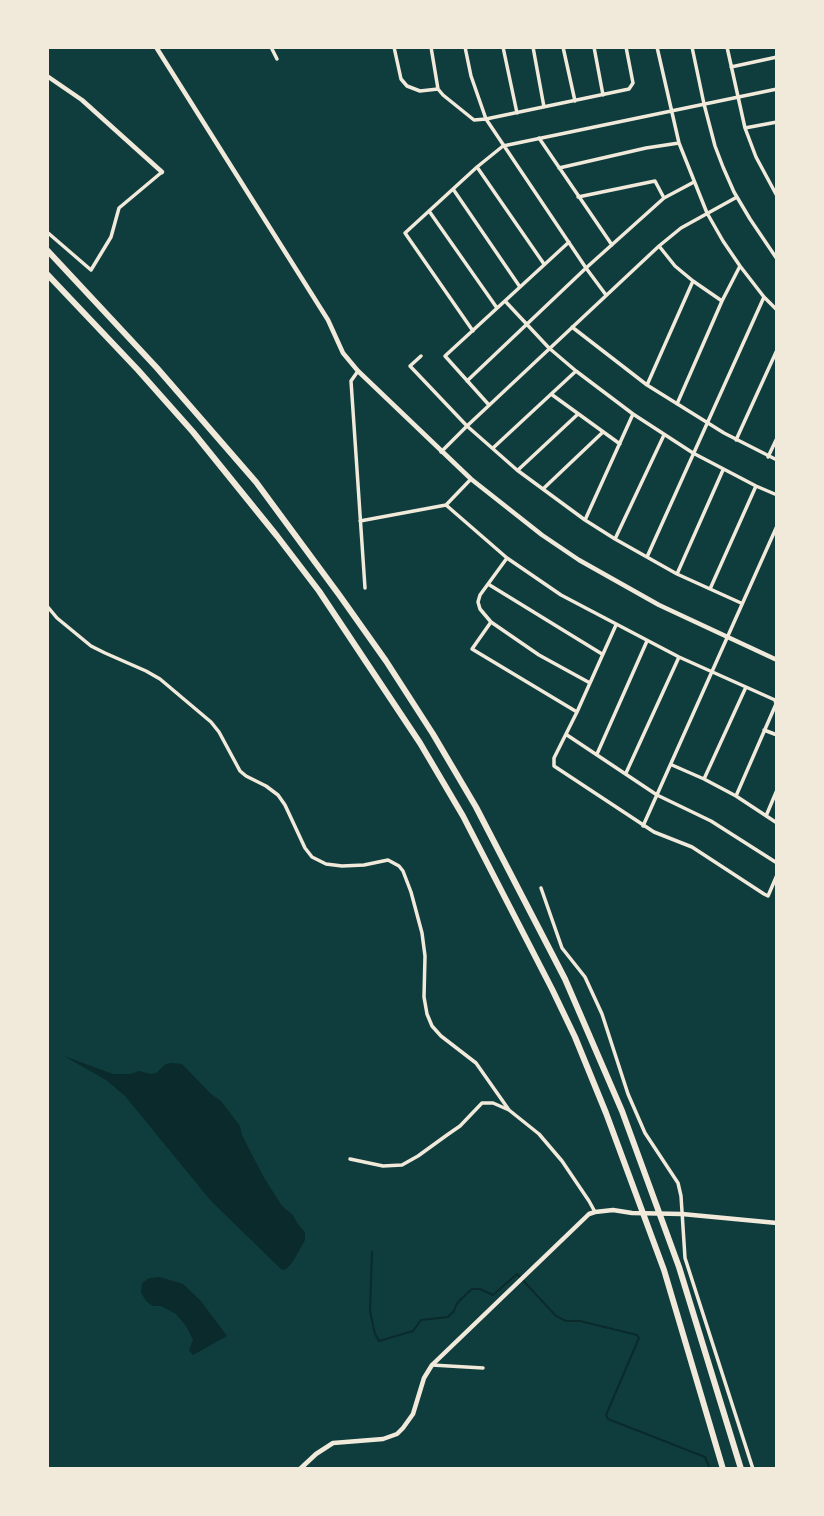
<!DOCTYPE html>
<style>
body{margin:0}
#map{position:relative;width:824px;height:1516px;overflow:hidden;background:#0f3d3e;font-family:"Source Sans 3",sans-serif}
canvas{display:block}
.frame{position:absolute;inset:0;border:49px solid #f1e9da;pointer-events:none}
</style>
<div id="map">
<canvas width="824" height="1516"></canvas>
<div class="frame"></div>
</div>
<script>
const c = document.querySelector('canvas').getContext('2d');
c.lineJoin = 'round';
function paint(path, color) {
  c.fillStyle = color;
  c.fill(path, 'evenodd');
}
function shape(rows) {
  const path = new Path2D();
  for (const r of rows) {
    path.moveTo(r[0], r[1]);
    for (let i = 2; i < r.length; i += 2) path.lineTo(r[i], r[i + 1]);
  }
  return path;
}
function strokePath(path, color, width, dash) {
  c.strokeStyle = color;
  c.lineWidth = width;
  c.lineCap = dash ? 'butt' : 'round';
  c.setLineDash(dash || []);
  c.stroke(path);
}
paint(shape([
 [64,1056,113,1074,130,1074,139,1071,151,1074,156,1073,166,1064,172,1063,182,1064,211,1094,221,1101,240,1126,242,1135,263,1176,282,1206,293,1215,297,1223,305,1232,305,1240,292,1263,286,1269,282,1270,211,1201,125,1096,106,1080],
 [160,1277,183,1284,200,1300,227,1336,193,1355,189,1350,193,1340,186,1326,176,1314,161,1306,153,1306,147,1302,141,1293,142,1283,149,1278]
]), '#0a2a2b');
strokePath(shape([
 [372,1252,370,1311,375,1334,379,1341,413,1331,421,1320,448,1317,454,1311,456,1305,461,1299,472,1289,480,1289,493,1295,517,1274,556,1316,566,1321,580,1321,637,1335,639,1338,606,1415,608,1419,705,1457,710,1469]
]), '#0a2a2b', 2);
strokePath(shape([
 [271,47,277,59],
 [394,47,401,79,407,86,420,91,438,89],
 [431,47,438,89,443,95,474,120,486,119,629,89,633,83,626,47],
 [465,47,471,76,486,119,586,268,606,295],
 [503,47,517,113],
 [533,47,544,107],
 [563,47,575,101],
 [594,47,603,95],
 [657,47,679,143,707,213,723,241,740,266,764,297,777,310],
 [692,47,704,104,715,146,723,167,734,192,750,219,777,259],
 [727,47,745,128,756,157,777,196],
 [731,67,777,57],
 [745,128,777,122],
 [539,138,612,245],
 [477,167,544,264],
 [559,168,646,148,679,143],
 [453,189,520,287],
 [578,197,655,181,664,198],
 [429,211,497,308],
 [47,232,91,270,111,237,119,208,162,172],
 [659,246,675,266,693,281,722,301],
 [505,301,549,348,576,371,633,414,693,453,756,486,777,495],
 [572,327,647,385,724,433,777,460],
 [473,331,405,233,477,167,503,146,777,89],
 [421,356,410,366,467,426,517,470,585,520,615,539,677,574,741,603],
 [358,371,351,381,365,588],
 [467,381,586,268,664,198,694,182],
 [647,385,693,281],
 [551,394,620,444],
 [677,404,722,301,740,266],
 [489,405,445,356,569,242],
 [736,440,777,350],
 [493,448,576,371],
 [441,452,467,426,659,246,681,228,737,197],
 [768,457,777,438],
 [518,470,578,414],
 [543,489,603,432],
 [446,505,507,558,561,595,679,657,775,700,776,704,736,796],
 [585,520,633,414],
 [360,521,446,505,471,479],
 [615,539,664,435],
 [647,557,764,297],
 [507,558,480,595,478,602,480,609,491,622,472,649,577,712],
 [677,574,723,470],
 [488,584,602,654],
 [710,589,756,486],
 [47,606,57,618,91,646,105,653,146,671,160,679,211,722,219,732,240,771,246,776,266,786,278,795,285,805,305,848,312,857,326,864,342,866,364,865,388,860,399,866,403,871,411,892,422,933,425,956,424,997,427,1014,432,1026,441,1036,476,1063,509,1110],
 [491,622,539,655,590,683],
 [616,625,577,712,554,758,554,766,654,832,692,847,764,894,768,896,777,875],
 [764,730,777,735],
 [567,735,657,795,711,821,777,863],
 [597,754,647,641],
 [672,765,704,779,736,796,777,823],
 [626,773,679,657],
 [704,779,746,687],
 [766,816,777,790],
 [643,826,777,526],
 [541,888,562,948,585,977,602,1014,628,1094,645,1133,678,1183,681,1196,685,1258,753,1469],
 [350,1159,383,1166,402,1165,418,1156,447,1135,460,1126,482,1103,493,1103,509,1110,539,1134,562,1161,589,1201,595,1212],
 [432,1365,483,1368]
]), '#f1e9da', 3.5);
strokePath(shape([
 [156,47,328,320,343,353,358,371,471,479,542,535,579,560,659,605,777,660],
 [47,76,82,100,162,172],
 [300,1469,316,1454,333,1443,383,1439,397,1434,403,1428,413,1414,424,1378,432,1365,589,1214,595,1212,613,1210,632,1213,682,1214,777,1223]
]), '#f1e9da', 4.5);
strokePath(shape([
 [47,250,157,368,256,482,340,596,386,661,433,734,476,807,565,979,622,1111,679,1267,741,1469],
 [47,274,138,370,193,432,277,536,319,591,420,743,463,816,552,989,575,1037,606,1113,664,1270,723,1469]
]), '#f1e9da', 6);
</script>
